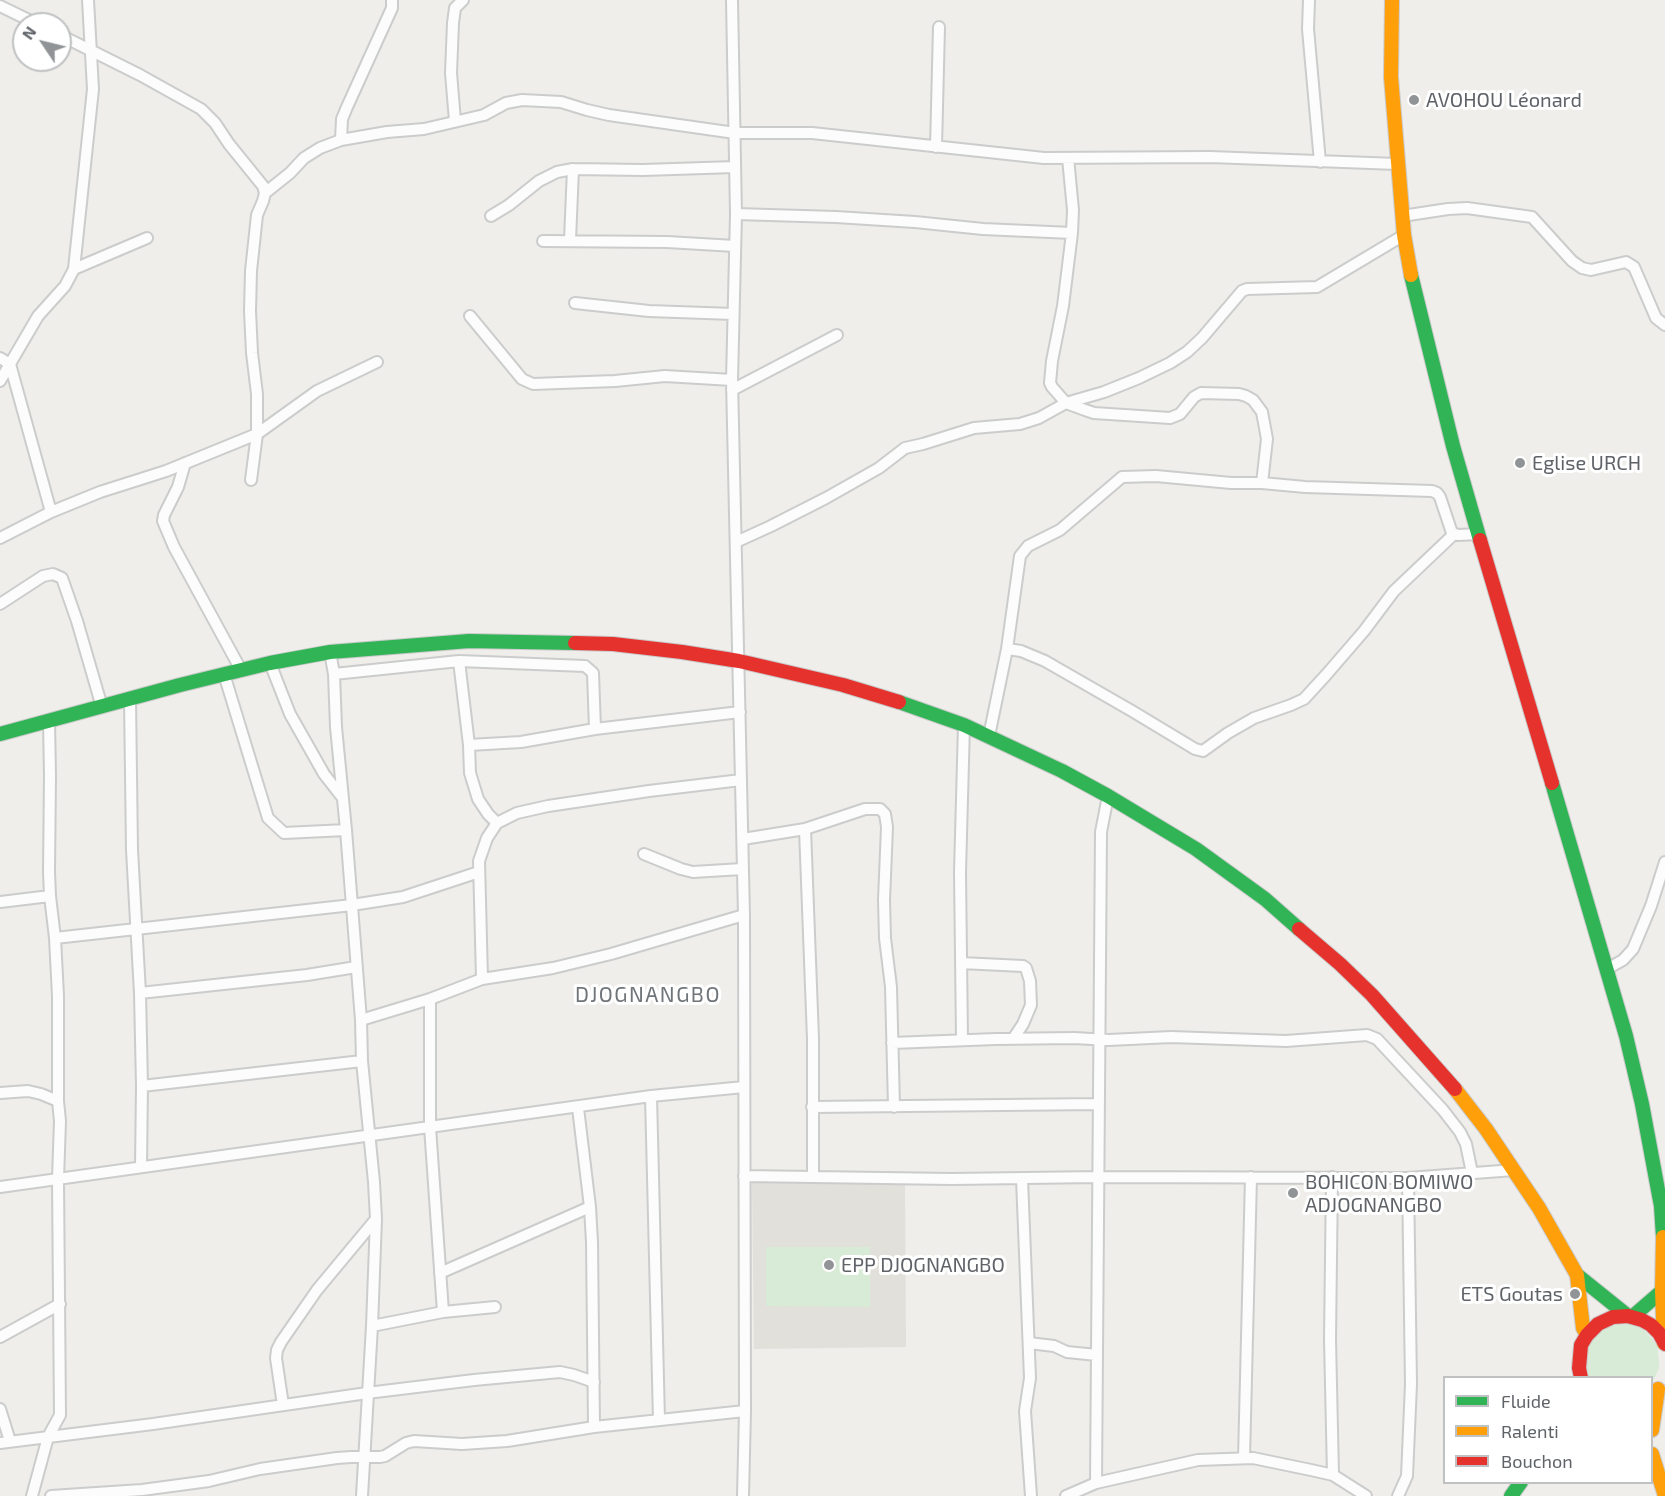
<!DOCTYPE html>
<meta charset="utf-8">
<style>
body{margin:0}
#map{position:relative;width:1665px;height:1496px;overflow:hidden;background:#efeeea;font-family:"Exo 2",sans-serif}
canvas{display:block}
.legend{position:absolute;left:1443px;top:1376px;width:210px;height:108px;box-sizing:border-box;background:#fff;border:2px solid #bfc1c3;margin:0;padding:8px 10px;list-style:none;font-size:18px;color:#5f6368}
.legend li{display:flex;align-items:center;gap:12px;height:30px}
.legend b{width:30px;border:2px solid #bfc1c3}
.north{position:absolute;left:12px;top:12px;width:60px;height:60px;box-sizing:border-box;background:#fff;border:2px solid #bfc1c3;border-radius:50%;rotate:305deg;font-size:16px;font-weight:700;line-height:24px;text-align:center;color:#5f6368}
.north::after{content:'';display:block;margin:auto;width:21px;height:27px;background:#919496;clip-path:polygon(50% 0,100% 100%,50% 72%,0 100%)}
</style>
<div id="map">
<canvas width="1665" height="1496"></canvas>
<ul class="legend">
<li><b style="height:8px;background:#30b455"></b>Fluide</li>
<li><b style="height:8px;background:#ff9f0a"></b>Ralenti</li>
<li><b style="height:8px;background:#e5322d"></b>Bouchon</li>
</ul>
<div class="north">N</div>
</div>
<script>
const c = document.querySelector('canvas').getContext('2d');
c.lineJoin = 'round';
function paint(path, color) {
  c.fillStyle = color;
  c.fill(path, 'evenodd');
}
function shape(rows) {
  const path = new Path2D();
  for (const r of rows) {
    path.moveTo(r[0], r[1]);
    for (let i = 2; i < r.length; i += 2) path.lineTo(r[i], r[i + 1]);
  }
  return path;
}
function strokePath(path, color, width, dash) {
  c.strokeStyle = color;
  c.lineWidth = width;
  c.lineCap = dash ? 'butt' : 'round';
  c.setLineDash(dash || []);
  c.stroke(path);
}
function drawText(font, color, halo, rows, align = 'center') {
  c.font = font + ' "Exo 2",sans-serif';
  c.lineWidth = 6;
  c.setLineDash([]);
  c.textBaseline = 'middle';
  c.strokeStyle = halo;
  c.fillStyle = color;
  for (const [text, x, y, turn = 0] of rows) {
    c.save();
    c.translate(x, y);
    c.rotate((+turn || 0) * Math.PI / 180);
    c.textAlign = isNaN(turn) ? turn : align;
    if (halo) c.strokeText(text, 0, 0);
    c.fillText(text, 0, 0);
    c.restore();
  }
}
paint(shape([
 [752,1181,905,1183,906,1347,754,1349]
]), '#e2e0da');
paint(shape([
 [766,1247,870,1247,870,1307,766,1306],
 [1629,1324,1643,1329,1653,1340,1657,1346,1659,1360,1659,1368,1653,1381,1652,1383,1652,1378,1589,1378,1585,1360,1591,1339,1608,1326]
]), '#d8ebd6');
const street = shape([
 [732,0,736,214,732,380,744,915,745,1411,743,1496],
 [1309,0,1308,29,1320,162],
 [0,6,37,24],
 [455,121,451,73,453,23,455,8,463,0],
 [341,140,342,119,347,107,392,8,392,0],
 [936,147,939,27],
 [1068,158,1073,210,1072,233,1063,306,1052,361,1050,383,1052,387,1066,403,1085,410,1094,413,1170,418,1180,414,1194,397,1201,393,1239,394,1246,396,1253,400,1262,412,1267,439,1262,483],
 [265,193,290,173,304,158,320,148,341,140,387,132,424,129,484,115,506,103,522,100,561,102,587,110,609,115,735,133,812,133,1044,158,1210,157,1397,164],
 [736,214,836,217,915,222,983,229,1072,233],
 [491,216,509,205,539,181,557,172,573,169,643,170,735,167],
 [1402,216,1448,209,1467,208,1532,217,1572,261,1582,268,1591,270,1626,262,1634,267,1656,318,1665,325],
 [570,240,573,169],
 [543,241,667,242,735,246],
 [74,269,147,238],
 [575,303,649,311,733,314],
 [470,316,522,379,533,384,615,381,665,376,732,380],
 [0,358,10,364,51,512],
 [0,381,38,316,65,286,74,269,93,89,88,0],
 [732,390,837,335],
 [185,463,178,487,164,515,163,521,174,547,241,670],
 [251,480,257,434,317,391,377,362],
 [0,538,51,512,100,492,166,471,257,434,257,394,252,353,250,311,251,271,257,215,263,201,265,193,263,186,229,144,215,123,201,109,140,75,60,35],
 [736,542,771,526,826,498,879,468,905,448,923,444,974,428,1020,424,1039,418,1066,403,1104,392,1139,378,1170,363,1187,352,1202,338,1242,291,1247,289,1317,287,1404,235],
 [0,604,43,576,53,574,62,578,77,621,102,707],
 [1007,649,1021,651,1045,661,1132,711,1195,749,1203,751,1228,733,1254,718,1291,705,1304,699,1326,675,1364,631,1394,591,1454,534],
 [330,652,334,674,336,727,346,830,361,1020,362,1061,374,1182,376,1219,372,1326,362,1496],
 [459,661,469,745,470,773,478,799,488,814,497,823],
 [270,663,290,714,324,774,342,797],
 [224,674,268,818,284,833,346,830],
 [334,674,459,661,585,666,593,673,595,729],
 [130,699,132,850,140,993,142,1086,141,1167],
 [989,736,1007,649,1020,556,1028,546,1060,530,1122,477,1156,476,1231,483,1262,483,1305,487,1432,491,1437,493,1440,497,1452,533,1458,535,1479,534],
 [469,745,521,742,595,729,740,712],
 [805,829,813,1039,813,1177],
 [743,839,805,829,865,809,880,809,885,814,887,827,884,900,885,938,891,987,894,1107],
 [644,854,681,869,693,872,742,869],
 [0,902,50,896],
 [55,938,352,905,403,897,479,872],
 [961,963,1023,966,1026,968,1030,981,1031,1005,1023,1024,1013,1039],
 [1607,969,1623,960,1633,949,1651,906,1665,862],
 [482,979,479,861,487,838,497,823,517,813,548,806,649,791,741,780],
 [140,993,307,975,356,967],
 [430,999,430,1127,443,1312],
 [361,1020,430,999,482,979,553,968,611,954,744,915],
 [962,1040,960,872,964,725],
 [892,1043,996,1039,1074,1038,1109,1040,1171,1037,1286,1041,1367,1035,1377,1039,1443,1110,1460,1132,1466,1144,1472,1173],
 [142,1086,362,1061],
 [0,1093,28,1091,41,1094,58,1101],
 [651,1096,659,1420],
 [812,1107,1098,1104],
 [578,1108,590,1207,592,1242,594,1427],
 [744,1176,952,1179,1098,1177,1408,1178,1514,1170],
 [1332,1177,1330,1339,1333,1475],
 [1022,1179,1030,1378,1025,1411,1031,1496],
 [0,1187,651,1096,744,1087],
 [440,1273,590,1207],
 [372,1326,443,1312,495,1307],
 [0,1337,60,1304],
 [1029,1343,1054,1346,1067,1352,1097,1355],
 [283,1405,276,1358,277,1350,281,1342,317,1290,376,1219],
 [0,1409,10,1441],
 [0,1443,153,1424,367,1393,474,1380,560,1372,574,1375,594,1382],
 [1244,1458,1251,1177],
 [1096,1483,1101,832,1108,796],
 [32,1496,48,1437,60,1415,58,1179,60,1121,58,1101,58,996,55,938,50,896,49,872,50,776,49,721],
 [51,1496,142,1490,209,1481,260,1469,337,1458,351,1457,380,1457,385,1456,406,1443,414,1441,462,1444,507,1441,594,1427,745,1411],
 [1066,1496,1096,1483,1198,1460,1253,1458,1311,1470,1333,1475,1366,1496],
 [1398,1496,1407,1476,1411,1384,1408,1178]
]);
const fast = shape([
 [1411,275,1453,446,1480,540],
 [899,702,964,725,1062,771,1108,796,1196,849,1265,899,1299,929],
 [0,734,180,685,270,663,330,652,469,641,575,643],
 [1552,783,1626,1036,1642,1104,1661,1206,1663,1237],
 [1577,1275,1628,1316],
 [1632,1317,1662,1291],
 [1511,1496,1521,1482]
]);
const slow = shape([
 [1392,0,1391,77,1404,235,1411,275],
 [1455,1089,1486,1129,1539,1208,1577,1275,1583,1328,1587,1335],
 [1663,1237,1662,1291,1664,1343],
 [1652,1430,1658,1389],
 [1652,1454,1665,1496]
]);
const jam = shape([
 [1480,540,1552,783],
 [575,643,613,644,682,652,739,661,843,685,899,702],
 [1299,929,1340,964,1372,995,1455,1089],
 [1581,1378,1579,1368,1581,1345,1587,1335,1598,1324,1613,1317,1628,1316,1642,1320,1651,1325,1659,1333,1665,1344]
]);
strokePath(street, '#cbcccc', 14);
strokePath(fast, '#cacacb', 16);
strokePath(slow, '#cacacb', 16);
strokePath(jam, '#cacacb', 16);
strokePath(street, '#fdfcfc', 10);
strokePath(fast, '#30b455', 14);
strokePath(slow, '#ff9f0a', 14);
strokePath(jam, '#e5322d', 14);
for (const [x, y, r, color] of [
 [1414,100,6,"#919496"],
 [1520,463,6,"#919496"],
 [1293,1193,6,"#919496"],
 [829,1265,6,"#919496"],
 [1575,1294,6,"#919496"]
]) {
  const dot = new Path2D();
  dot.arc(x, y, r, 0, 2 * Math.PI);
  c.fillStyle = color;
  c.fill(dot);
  strokePath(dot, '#fff', 2);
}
drawText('20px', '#5f6368', '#fff', [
 ["AVOHOU Léonard",1426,100],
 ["Eglise URCH",1532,463],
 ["BOHICON BOMIWO",1305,1182],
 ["ADJOGNANGBO",1305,1205],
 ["EPP DJOGNANGBO",841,1265],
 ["ETS Goutas",1563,1294,"right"]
], 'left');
c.letterSpacing = '1.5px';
drawText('21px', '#70757a', '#fff', [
 ["DJOGNANGBO",648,995]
]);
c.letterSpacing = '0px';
</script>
